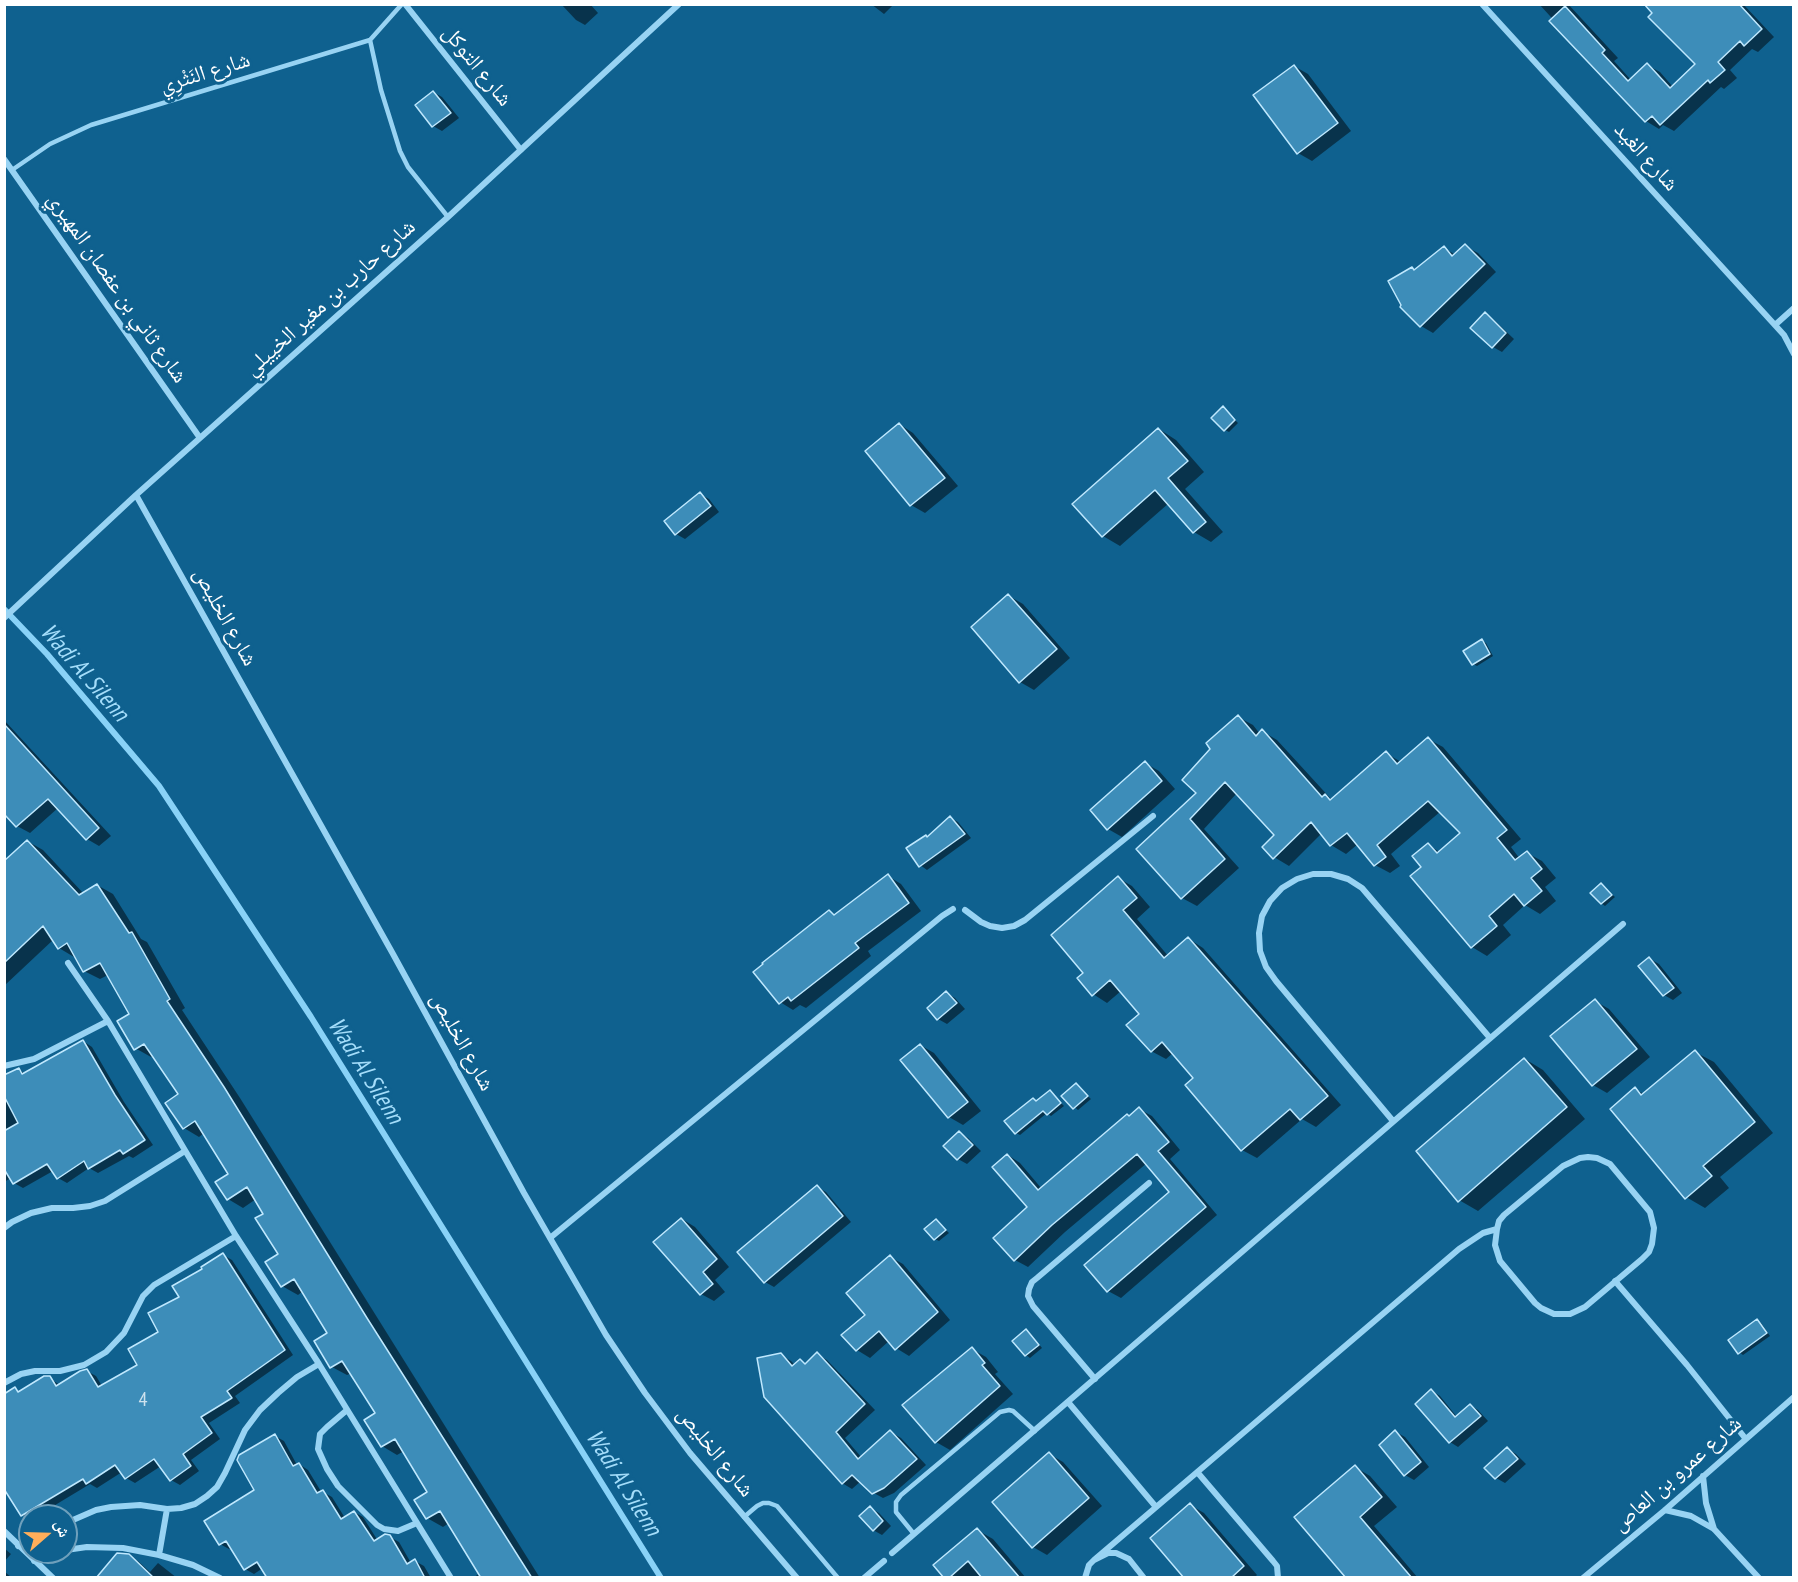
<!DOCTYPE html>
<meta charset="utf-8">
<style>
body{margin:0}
#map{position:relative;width:1798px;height:1582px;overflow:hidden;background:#0f618f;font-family:"PT Sans Narrow","Noto Naskh Arabic",sans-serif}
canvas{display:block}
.frame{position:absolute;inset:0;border:6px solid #fff;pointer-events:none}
.north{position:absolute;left:18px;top:1504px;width:60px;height:60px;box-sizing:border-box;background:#0f618f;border:2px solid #6fa0bc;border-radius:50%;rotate:70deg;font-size:16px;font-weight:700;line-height:24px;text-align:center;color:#fff}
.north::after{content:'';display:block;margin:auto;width:21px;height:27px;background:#ffae5a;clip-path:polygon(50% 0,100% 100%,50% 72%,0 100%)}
</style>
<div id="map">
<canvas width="1798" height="1582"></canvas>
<div class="frame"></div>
<div class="north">ش</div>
</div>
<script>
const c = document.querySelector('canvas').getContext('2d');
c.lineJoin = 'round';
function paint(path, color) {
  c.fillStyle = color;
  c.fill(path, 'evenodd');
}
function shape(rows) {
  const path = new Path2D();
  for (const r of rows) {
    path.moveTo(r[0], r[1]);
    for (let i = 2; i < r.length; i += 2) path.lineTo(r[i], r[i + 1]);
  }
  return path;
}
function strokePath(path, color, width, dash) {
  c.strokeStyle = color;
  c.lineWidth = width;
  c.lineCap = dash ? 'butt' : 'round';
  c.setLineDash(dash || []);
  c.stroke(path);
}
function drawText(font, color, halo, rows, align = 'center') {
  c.font = font + ' "PT Sans Narrow","Noto Naskh Arabic",sans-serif';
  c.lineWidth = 6;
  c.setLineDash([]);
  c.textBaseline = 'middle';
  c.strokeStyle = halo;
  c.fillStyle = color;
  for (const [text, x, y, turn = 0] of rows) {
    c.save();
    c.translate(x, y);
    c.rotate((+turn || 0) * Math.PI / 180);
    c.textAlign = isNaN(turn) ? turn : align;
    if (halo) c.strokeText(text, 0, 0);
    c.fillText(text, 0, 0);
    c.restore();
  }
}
paint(shape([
 [561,4,590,4,598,13,585,25,576,20],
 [871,4,894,4,884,14],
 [1539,4,1568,4,1618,58,1614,61,1631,80,1647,65,1660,72,1673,87,1697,64,1647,4,1743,4,1774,37,1758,52,1752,49,1730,70,1737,78,1724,89,1721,87,1674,131,1663,125,1659,129,1646,121],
 [1294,66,1308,74,1351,131,1312,161,1298,153],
 [433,92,442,97,459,118,442,131,433,126,417,105],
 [1465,246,1478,253,1496,272,1433,333,1421,326,1412,269,1416,271,1444,248,1456,255],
 [1485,314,1494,320,1514,339,1502,352,1493,347],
 [1223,408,1238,423,1229,432,1225,430],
 [899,424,913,433,958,486,925,513,911,505,867,451],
 [1159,429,1176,440,1204,472,1185,489,1223,532,1211,542,1194,532,1169,503,1120,546,1103,536],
 [700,494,709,499,719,512,685,539,676,534,666,521],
 [1009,596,1023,604,1070,658,1034,690,1020,682],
 [1482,641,1486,643,1493,656,1477,666,1473,664],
 [1238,717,1253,725,1260,734,1262,731,1277,740,1332,800,1386,753,1401,762,1428,739,1443,747,1521,839,1511,847,1520,859,1527,853,1542,861,1556,878,1545,887,1556,901,1540,914,1525,905,1503,925,1511,935,1487,956,1472,947,1412,876,1423,867,1428,845,1440,852,1462,833,1441,811,1391,854,1400,866,1390,873,1375,865,1358,844,1346,854,1331,845,1322,833,1289,866,1274,857,1276,835,1237,793,1204,829,1239,868,1197,906,1182,898,1138,849,1199,793],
 [4,720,111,836,99,846,87,839,58,808,30,833,17,826,4,812],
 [1145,763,1159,771,1175,789,1122,837,1108,829],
 [951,818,958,822,971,838,927,870,920,865,928,838],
 [27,841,43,850,84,894,97,885,113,894,141,939,147,942,185,1008,182,1010,240,1098,540,1578,473,1578,480,1573,449,1523,443,1527,427,1518,416,1500,429,1492,404,1451,397,1455,382,1446,377,1413,352,1373,347,1375,332,1367,329,1333,303,1291,298,1295,282,1286,280,1255,265,1214,256,1199,243,1208,228,1199,230,1174,204,1133,199,1137,184,1128,180,1095,154,1055,151,1057,135,1048,131,1014,108,975,100,979,84,971,76,956,74,957,59,948,53,940,4,986,4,863],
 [888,876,901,884,921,911,868,951,871,956,806,1008,800,1005,793,1010,780,1002,830,912,836,915],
 [1118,878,1132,886,1150,907,1137,919,1169,957,1189,939,1203,948,1341,1105,1316,1127,1302,1119,1257,1158,1242,1150,1195,1078,1173,1053,1166,1059,1151,1051,1141,1014,1121,991,1107,1003,1093,994,1085,973],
 [1601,885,1615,897,1605,906,1601,903],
 [1650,959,1659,964,1682,993,1673,1000,1664,995],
 [947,993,955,998,965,1009,947,1024,938,1019,929,1009],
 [1595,1001,1609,1009,1650,1057,1607,1093,1593,1085,1552,1037],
 [83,1041,92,1047,124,1102,153,1145,133,1158,129,1156,98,1173,89,1168,67,1183,58,1178,53,1171,23,1188,14,1183,11,1178,4,1182,4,1076,19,1070,26,1074],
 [920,1045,934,1053,981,1111,963,1125,949,1117],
 [1695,1052,1714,1062,1773,1133,1720,1177,1729,1188,1705,1208,1686,1197,1635,1089,1644,1094],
 [1525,1059,1543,1070,1585,1119,1478,1211,1459,1200],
 [1076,1085,1091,1099,1078,1110,1063,1097],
 [1050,1092,1064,1106,1051,1116,1047,1113,1020,1135,1016,1133,1037,1102],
 [1139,1109,1152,1116,1180,1150,1170,1159,1217,1215,1121,1298,1108,1291,1171,1192,1147,1163,1065,1232,1028,1267,1015,1260,1029,1207,1008,1155,1020,1163,1042,1189],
 [960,1133,968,1138,981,1151,967,1164,958,1159],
 [817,1187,826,1192,851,1222,774,1287,765,1282],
 [682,1219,695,1227,729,1267,715,1280,725,1292,714,1301,701,1294],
 [936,1220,949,1233,939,1241,935,1239],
 [223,1255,232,1260,293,1355,235,1396,240,1403,209,1423,220,1439,191,1460,199,1471,180,1485,171,1480,161,1466,135,1483,126,1478,122,1472,97,1488,90,1484,37,1516,30,1516,30,1519,22,1515,15,1389,20,1392,49,1378,60,1385,87,1371,96,1376,102,1386,139,1365,181,1298,204,1269],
 [890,1257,903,1264,950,1320,909,1356,896,1348,889,1341,870,1358,857,1350,867,1315],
 [1757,1321,1761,1323,1770,1336,1743,1355,1739,1352],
 [1026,1331,1030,1333,1042,1348,1030,1358,1026,1355,1014,1341],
 [972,1349,986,1357,998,1372,995,1374,1013,1394,950,1450,936,1442],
 [817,1354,827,1360,875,1410,845,1438,862,1458,891,1432,901,1438,926,1465,894,1493,883,1498,872,1492,861,1481,852,1489,842,1483,781,1355,791,1361,795,1365,800,1361,806,1364],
 [1432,1391,1440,1396,1457,1417,1470,1405,1478,1410,1488,1421,1458,1447,1450,1442],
 [1396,1432,1405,1437,1429,1467,1414,1480,1405,1475],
 [275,1436,284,1441,297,1465,299,1464,308,1470,322,1493,323,1492,332,1497,345,1518,354,1512,363,1517,378,1541,390,1537,399,1542,411,1563,415,1561,424,1566,431,1578,269,1578,263,1568,254,1574,245,1569,232,1548,229,1549,220,1544,256,1490],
 [1508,1449,1516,1454,1526,1464,1505,1483,1496,1478],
 [1049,1454,1063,1462,1102,1506,1047,1555,1033,1547],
 [1355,1467,1370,1476,1397,1507,1374,1526,1418,1578,1348,1578],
 [1190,1505,1204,1513,1257,1575,1254,1578,1186,1578],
 [870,1508,879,1513,891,1526,882,1535,873,1530],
 [977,1530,993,1539,1026,1578,945,1578],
 [4,1548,11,1554,4,1562],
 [128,1556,138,1561,150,1572,158,1563,177,1578,98,1578],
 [4,1571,12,1578,4,1578]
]), '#0007');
strokePath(shape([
 [4,609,47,654,159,786,311,1017,661,1578]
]), '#89d2f7', 6);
const building = shape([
 [1644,4,1739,4,1762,29,1744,46,1740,41,1718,62,1725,70,1710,83,1708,80,1660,125,1652,116,1645,122,1549,21,1565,6,1605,50,1602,53,1628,81,1647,63,1670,88,1695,64,1648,17,1652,13,1644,4],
 [1294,65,1338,123,1297,154,1253,95,1294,65],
 [433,91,451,113,432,127,415,105,433,91],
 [1465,244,1485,264,1420,327,1400,307,1401,305,1388,281,1412,267,1414,270,1444,246,1452,256,1465,244],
 [1485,312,1506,333,1492,348,1470,328,1485,312],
 [1223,406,1235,420,1224,431,1211,418,1223,406],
 [899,423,945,478,910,506,865,451,899,423],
 [1158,428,1188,461,1168,478,1206,522,1193,533,1155,490,1102,537,1072,504,1158,428],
 [700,492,711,506,675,535,664,521,700,492],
 [1008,594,1057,649,1019,683,971,627,1008,594],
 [1482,639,1490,654,1472,665,1463,651,1482,639],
 [1238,715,1256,736,1262,729,1322,797,1325,794,1330,800,1386,751,1397,764,1428,737,1507,830,1497,838,1515,860,1527,851,1542,869,1531,878,1542,891,1524,906,1514,894,1489,916,1497,926,1471,948,1410,876,1421,867,1412,856,1428,843,1437,853,1460,833,1428,801,1377,845,1386,857,1374,866,1347,833,1330,846,1311,822,1273,859,1262,847,1274,835,1225,782,1190,819,1225,859,1181,899,1136,849,1196,793,1182,780,1210,749,1206,743,1238,715],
 [4,724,99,828,86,840,48,799,16,827,4,814,4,724],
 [1145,761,1162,781,1107,830,1090,810,1145,761],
 [950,816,965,834,919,867,906,848,926,835,927,837,950,816],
 [27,840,79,895,97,884,129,933,132,932,170,999,167,1001,224,1087,367,1318,532,1578,481,1578,440,1511,426,1519,414,1500,427,1492,395,1439,381,1447,364,1420,375,1413,342,1361,330,1368,314,1341,327,1333,294,1279,281,1287,265,1262,278,1254,255,1218,263,1214,247,1187,227,1200,215,1182,228,1174,195,1121,183,1129,165,1103,178,1094,144,1044,134,1050,117,1021,129,1014,100,963,83,972,67,943,58,949,43,926,4,963,4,861,27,840],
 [888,874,909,903,855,943,859,948,791,1001,788,997,779,1004,753,972,763,964,762,963,829,910,834,915,888,874],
 [1118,876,1137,898,1123,910,1164,958,1188,937,1328,1096,1300,1120,1290,1109,1241,1151,1185,1085,1193,1078,1162,1042,1151,1052,1126,1025,1139,1014,1110,980,1092,996,1077,978,1083,973,1051,935,1118,876],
 [1601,883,1612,895,1601,904,1590,893,1601,883],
 [1649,957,1674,988,1663,996,1638,966,1649,957],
 [946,991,957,1003,937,1020,927,1008,946,991],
 [1595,999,1637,1049,1592,1086,1550,1036,1595,999],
 [83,1040,115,1095,145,1140,123,1154,120,1150,88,1169,84,1161,57,1179,47,1164,13,1184,4,1169,4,1131,18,1123,4,1096,4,1075,19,1068,22,1074,83,1040],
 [920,1044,968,1102,948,1118,900,1060,920,1044],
 [1695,1050,1755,1122,1703,1166,1712,1176,1685,1199,1610,1109,1635,1087,1641,1095,1695,1050],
 [1524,1058,1567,1107,1458,1202,1416,1151,1524,1058],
 [1076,1083,1088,1096,1073,1109,1061,1096,1076,1083],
 [1050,1090,1061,1103,1047,1115,1043,1111,1015,1134,1004,1121,1033,1098,1036,1101,1050,1090],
 [1139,1107,1169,1142,1158,1151,1206,1207,1107,1292,1084,1265,1169,1192,1137,1154,1052,1225,1014,1261,993,1238,1027,1207,992,1167,1007,1154,1038,1190,1127,1114,1129,1116,1139,1107],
 [959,1131,973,1145,957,1160,943,1146,959,1131],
 [817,1185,843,1216,764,1283,737,1252,817,1185],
 [681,1218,717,1259,703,1272,713,1284,700,1295,653,1242,681,1218],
 [936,1219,946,1230,934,1240,924,1229,936,1219],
 [223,1253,285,1350,227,1391,232,1398,201,1417,212,1433,183,1454,191,1466,170,1481,154,1459,125,1479,115,1465,86,1484,83,1479,21,1516,4,1489,4,1394,15,1387,18,1392,44,1376,50,1376,56,1386,80,1371,87,1369,98,1387,137,1365,128,1349,158,1332,148,1313,179,1297,172,1286,202,1269,201,1267,223,1253],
 [890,1255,938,1312,895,1350,879,1331,856,1351,841,1335,865,1315,846,1293,890,1255],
 [1757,1319,1767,1333,1738,1354,1728,1340,1757,1319],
 [1026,1329,1039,1345,1025,1356,1012,1341,1026,1329],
 [972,1347,985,1363,982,1365,1000,1386,935,1443,902,1405,972,1347],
 [817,1352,865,1404,836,1432,858,1459,890,1430,917,1459,884,1488,872,1494,852,1475,842,1484,764,1397,757,1358,781,1353,792,1366,800,1359,805,1364,817,1352],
 [1431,1389,1455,1417,1470,1404,1481,1416,1449,1443,1415,1404,1431,1389],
 [1395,1430,1421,1462,1404,1476,1379,1445,1395,1430],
 [275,1434,293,1466,299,1463,317,1493,323,1490,341,1519,354,1511,374,1541,385,1534,390,1535,407,1564,415,1559,425,1578,267,1578,257,1562,244,1570,226,1541,219,1545,204,1521,254,1490,237,1460,239,1455,275,1434],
 [1507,1447,1518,1459,1495,1479,1484,1468,1507,1447],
 [1049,1452,1089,1498,1032,1548,992,1502,1049,1452],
 [1355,1465,1382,1497,1360,1517,1412,1578,1346,1578,1294,1517,1355,1465],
 [1190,1503,1244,1566,1231,1578,1184,1578,1150,1538,1190,1503],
 [870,1506,883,1521,873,1531,859,1516,870,1506],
 [977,1528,1020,1578,982,1578,968,1561,949,1578,944,1578,933,1565,977,1528],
 [117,1553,129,1554,154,1578,96,1578,117,1553]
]);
paint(building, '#3d8db9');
strokePath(building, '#bfe8fe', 1.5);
strokePath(shape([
 [370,40,381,90,400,151,408,167,448,217],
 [12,170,50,144,91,125,370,40,402,4],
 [744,1517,757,1506,763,1503,769,1503,777,1506,838,1578],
 [914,1534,896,1512,896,1502,901,1495,1000,1412,1009,1410,1013,1411,1035,1431]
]), '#98d3f3', 4.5);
strokePath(shape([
 [405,4,521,150],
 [1482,4,1784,335,1794,354],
 [4,159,200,438],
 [1775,325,1794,308],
 [136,495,393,954,524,1193,606,1335,645,1393,690,1453,797,1578],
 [4,618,136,495,448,217,679,4],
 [965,910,981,922,990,926,1002,928,1014,926,1025,920,1153,816],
 [68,963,108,1021,236,1236,319,1364,451,1578],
 [4,1066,34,1059,108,1021],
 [1393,1121,1276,981,1266,967,1260,951,1259,933,1262,916,1270,901,1282,888,1297,879,1313,874,1331,874,1348,879,1362,888,1490,1038],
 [1588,1157,1597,1158,1610,1164,1650,1212,1654,1228,1652,1244,1649,1252,1642,1259,1585,1307,1570,1314,1554,1314,1541,1308,1535,1303,1500,1261,1495,1245,1497,1229,1499,1221,1504,1215,1563,1166,1580,1158,1588,1157],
 [4,1228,12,1222,31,1213,52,1208,73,1208,90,1206,105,1201,185,1151],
 [550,1238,942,916,953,909],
 [1615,1281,1687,1365,1745,1438],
 [1095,1379,1033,1306,1028,1296,1029,1289,1032,1282,1037,1278,1149,1183],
 [4,1383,21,1374,35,1371,60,1371,84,1365,106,1352,124,1333,143,1296,154,1285,236,1236],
 [1068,1402,1156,1507],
 [347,1410,327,1427,320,1434,318,1449,327,1469,338,1486,377,1525,384,1529,398,1531,417,1523],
 [1198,1473,1273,1561,1277,1566,1278,1578],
 [1703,1476,1706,1503,1714,1529],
 [1665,1510,1691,1516,1714,1529,1759,1578],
 [66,1523,96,1510,111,1507,140,1505,167,1509,181,1508,195,1504,207,1496,217,1487,225,1473,245,1430,260,1410,278,1393,297,1377,319,1364],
 [4,1531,53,1578],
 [18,1546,30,1540],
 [66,1550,87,1547,123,1548,159,1555,193,1565,220,1578],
 [892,1553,1623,924],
 [159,1555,167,1509],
 [1094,1560,1459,1249,1483,1233,1497,1229],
 [34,1561,60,1552],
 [864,1578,884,1561],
 [1085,1578,1089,1565,1094,1560,1108,1553,1116,1553,1129,1559,1144,1578],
 [1583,1578,1665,1510,1794,1397]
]), '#98d3f3', 6);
drawText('20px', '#cee2ee', null, [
 ["4",143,1400]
]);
drawText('22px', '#fff', '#0f618f', [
 ["شارع التوكل",477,66,51],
 ["شارع النَثْرِي",205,73,-17],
 ["شارع الغيد",1646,157,48],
 ["شارع ثاني بن عفصان المهيري",117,288,55],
 ["شارع حارب بن مغير الخييلي",330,298,-42],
 ["شارع الخليص",225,617,61],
 ["شارع الخليص",462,1042,61],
 ["شارع الخليص",715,1452,51],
 ["شارع عمرو بن العاص",1677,1474,-41]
]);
drawText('italic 24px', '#a4ddfa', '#0f618f', [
 ["Wadi Al Silenn",84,673,49],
 ["Wadi Al Silenn",365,1071,58],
 ["Wadi Al Silenn",623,1483,58]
]);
</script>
